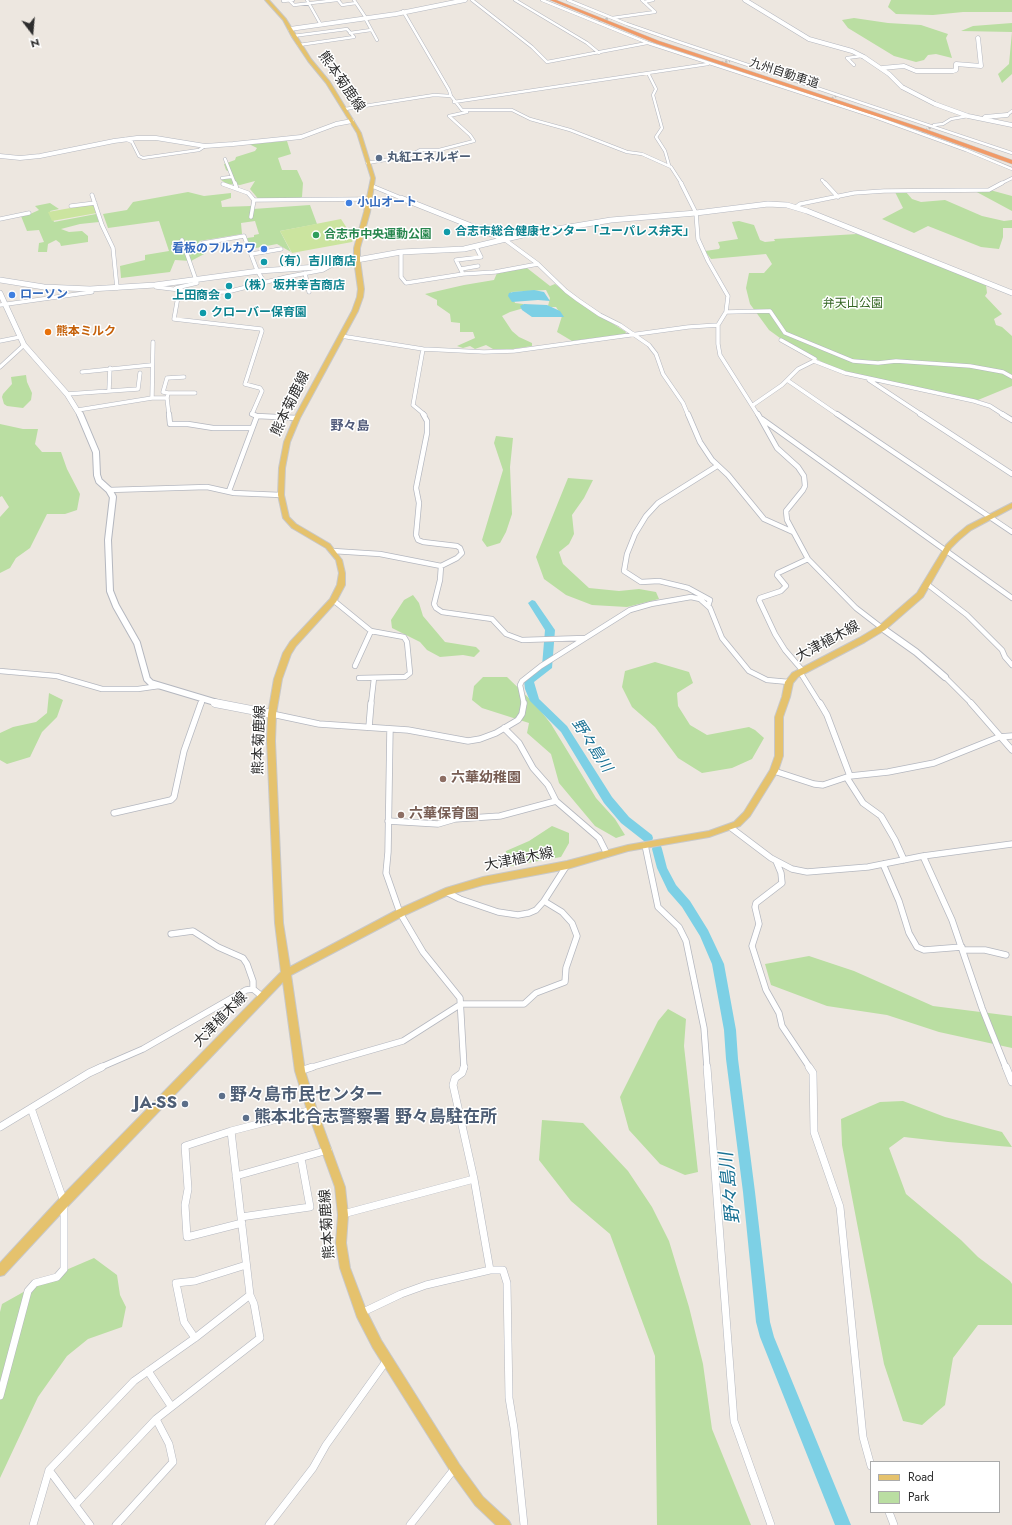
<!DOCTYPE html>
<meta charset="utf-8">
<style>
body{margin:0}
#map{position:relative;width:1012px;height:1525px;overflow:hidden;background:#ede7e0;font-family:Jost,sans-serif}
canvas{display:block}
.legend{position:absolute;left:870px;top:1461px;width:130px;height:52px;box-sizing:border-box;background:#fff;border:1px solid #ababab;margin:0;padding:5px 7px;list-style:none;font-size:12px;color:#2d2d2d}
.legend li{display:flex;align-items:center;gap:8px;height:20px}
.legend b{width:20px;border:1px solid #ababab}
.north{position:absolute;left:12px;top:12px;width:40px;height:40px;-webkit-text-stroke:3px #fff;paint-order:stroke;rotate:164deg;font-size:11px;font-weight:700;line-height:16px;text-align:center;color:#2d2d2d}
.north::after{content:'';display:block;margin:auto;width:14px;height:18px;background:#2d2d2d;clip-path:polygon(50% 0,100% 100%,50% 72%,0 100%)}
</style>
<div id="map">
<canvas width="1012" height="1525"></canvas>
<ul class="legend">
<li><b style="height:5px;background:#e5c26d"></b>Road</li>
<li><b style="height:11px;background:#badea2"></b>Park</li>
</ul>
<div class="north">N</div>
</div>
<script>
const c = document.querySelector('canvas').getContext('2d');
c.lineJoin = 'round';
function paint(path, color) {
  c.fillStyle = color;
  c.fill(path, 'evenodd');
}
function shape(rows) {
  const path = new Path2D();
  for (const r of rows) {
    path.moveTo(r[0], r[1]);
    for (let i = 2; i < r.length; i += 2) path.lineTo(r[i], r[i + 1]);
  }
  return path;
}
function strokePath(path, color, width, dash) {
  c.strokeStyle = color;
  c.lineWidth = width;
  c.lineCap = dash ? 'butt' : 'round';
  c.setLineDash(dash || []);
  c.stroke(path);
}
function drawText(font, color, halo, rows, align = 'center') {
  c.font = font + ' Jost,"Noto Sans JP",sans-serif';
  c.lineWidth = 3;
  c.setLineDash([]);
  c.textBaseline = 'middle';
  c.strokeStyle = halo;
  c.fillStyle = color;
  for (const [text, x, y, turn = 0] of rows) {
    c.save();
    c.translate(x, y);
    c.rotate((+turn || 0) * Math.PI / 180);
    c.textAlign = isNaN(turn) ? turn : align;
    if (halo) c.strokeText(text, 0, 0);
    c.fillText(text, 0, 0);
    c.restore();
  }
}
paint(shape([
 [891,0,1012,0,1012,12,963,12,933,15,896,14,888,7],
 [854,18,888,23,921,25,948,34,946,38,952,58,936,54,928,55,924,60,916,62,894,56,848,28,842,20],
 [1012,23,1012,74,1002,83,998,74,1009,64,1012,32,961,31,973,26],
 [287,141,291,154,278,158,282,170,297,170,303,183,302,197,298,199,283,202,260,201,250,189,255,181,240,185,227,184,221,180,231,177,232,174,226,170,224,164,235,160,236,157,255,151,257,148,249,144],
 [973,190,990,190,1012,196,1012,211],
 [188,192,204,196,231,193,231,198,221,201,222,207,251,206,253,209,310,205,317,224,280,231,291,252,277,244,251,249,247,238,254,237,254,235,259,234,255,221,241,223,242,234,199,241,206,253,191,261,175,260,170,272,121,278,120,266,145,260,145,255,169,251,159,221,108,228,103,214,127,210,133,202],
 [895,192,906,192,912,199,921,202,945,200,982,216,1004,221,1012,220,1012,228,1003,228,1003,237,999,249,981,247,928,226,914,233,882,219,903,208],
 [50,203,59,209,50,211,54,222,96,214,99,222,80,224,61,229,69,232,82,231,88,236,88,242,61,246,60,243,56,240,48,244,47,252,38,252,39,243,44,242,39,230,27,231,21,216,28,215,39,210,35,206],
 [739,221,754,225,760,240,765,242,775,241,774,239,857,234,916,256,986,285,987,293,985,296,1002,314,994,319,996,325,1002,327,1012,336,1012,386,978,400,946,394,845,372,827,365,780,338,769,330,750,304,746,288,749,273,764,273,772,264,766,254,711,259,705,251,719,249,720,247,718,242,738,239,732,222],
 [527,268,550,286,555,284,577,301,626,332,625,334,572,341,557,332,562,316,556,307,551,307,548,306,550,298,546,290,511,292,515,303,523,304,524,308,510,312,502,316,512,331,519,337,532,343,532,346,513,349,493,349,486,345,475,349,470,346,463,348,457,346,475,338,473,332,460,332,460,323,451,322,450,314,437,305,437,300,425,294,464,285,494,280,497,273],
 [26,375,27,382,32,393,31,400,23,408,7,406,4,404,2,397,3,394,12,384,11,377],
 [0,424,23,429,38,429,35,444,42,452,61,452,67,469,80,494,77,510,65,514,47,514,30,548,16,558,10,568,0,573,0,517,9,507,2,496,0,497],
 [496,436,513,438,510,467,512,514,506,532,500,543,487,547,482,540,503,470,494,443],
 [568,478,593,480,584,498,572,515,574,534,569,544,559,552,563,564,589,588,619,591,639,589,656,592,659,599,627,607,592,605,566,595,544,579,536,557],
 [413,595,419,603,423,616,445,642,476,647,480,651,474,657,463,655,440,657,427,650,420,642,392,628,391,620,404,600],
 [655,662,689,672,693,683,677,693,678,706,690,725,707,735,749,727,755,730,764,738,752,759,732,768,702,773,678,758,655,727,632,707,622,687,625,671],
 [483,677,507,677,536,705,551,724,596,798,615,819,625,835,616,838,595,826,559,783,551,754,527,733,529,723,482,708,472,700,474,686],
 [49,693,63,700,57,717,42,732,30,757,7,764,0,760,0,733,13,727,36,722,47,713],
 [552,826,569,833,569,843,561,857,511,866,504,862,506,851,529,841],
 [809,956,854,971,933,1006,1012,1016,1012,1048,939,1032,887,1015,827,1006,771,985,765,964],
 [668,1009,686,1019,684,1046,698,1172,685,1175,660,1164,629,1130,620,1097,658,1021],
 [903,1101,945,1117,1002,1132,1012,1147,948,1142,904,1137,889,1148,906,1194,961,1240,978,1257,1010,1281,1012,1284,1012,1325,978,1325,953,1358,945,1405,922,1425,903,1421,884,1364,842,1145,841,1119,880,1102],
 [542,1120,583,1123,628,1171,652,1207,669,1241,689,1307,703,1364,712,1429,751,1525,657,1525,655,1356,610,1234,571,1201,539,1160],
 [94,1258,117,1275,120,1295,126,1307,122,1327,88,1339,67,1356,38,1397,0,1478,0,1312,2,1304,52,1276]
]), '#badea2');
paint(shape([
 [93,204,97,213,52,221,48,212],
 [341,219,354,239,352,242,292,253,280,231]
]), '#cbe49f');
paint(shape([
 [534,290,544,292,550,301,538,300,512,302,508,296,509,293,513,292],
 [524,304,547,305,560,311,564,317,532,317,522,310,520,306]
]), '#7dd0e5');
paint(shape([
 [532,600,535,601,555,630,552,668,534,682,539,699,567,726,612,797,629,817,652,835,653,838,652,841,648,842,644,841,621,823,604,803,561,732,530,701,525,689,524,681,542,666,545,630,528,603,532,600],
 [657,845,661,846,662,849,667,868,676,885,690,901,708,930,724,964,736,1030,738,1059,755,1192,770,1322,774,1337,851,1525,835,1525,760,1337,756,1322,743,1192,726,1059,724,1030,712,964,700,936,682,907,668,891,657,868,652,849,653,846,657,845]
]), '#7dd0e5');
strokePath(shape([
 [598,22,609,18],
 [717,63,730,61],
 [828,101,836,96],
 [922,133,931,127]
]), '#c7c2bc', 2.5, [2.5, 1.5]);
const streetFar4 = shape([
 [307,0,321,25],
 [338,0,342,5,356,3],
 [354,0,366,18],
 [472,0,532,47,547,62,647,43],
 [515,0,587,43,599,53],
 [542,0,648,43,875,117,966,150,1012,169],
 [568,0,627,24,676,41,1012,153],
 [283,1,293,0],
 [290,1,294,5,337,0],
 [644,2,653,0],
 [403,11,449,90,451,96,462,110,512,110,530,119,570,130,627,152,642,154,671,167,682,184],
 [365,18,377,40],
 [612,18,655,12,642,0],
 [350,33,371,30],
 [293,36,347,29,354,37,299,45],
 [854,65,847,58,862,56],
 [648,73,656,89,653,95,662,128,656,137,665,151,669,165],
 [454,102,708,64],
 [345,109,434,95,451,96],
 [1007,115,1012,111],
 [934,125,943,124,951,119,968,116],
 [125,139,132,142,139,156,143,158,199,150,205,146],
 [225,159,235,184],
 [367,163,409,156,420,150,439,150,474,141,470,135,449,116,467,112],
 [222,178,231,177],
 [822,180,826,184],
 [1000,184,1012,178]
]);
const streetFar3 = shape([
 [235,183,237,189],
 [681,183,696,213,698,239,708,261,728,296,726,312,718,325,718,344,720,355,758,415],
 [825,183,838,197],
 [223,184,248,193,254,200,369,199],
 [372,186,401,198],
 [92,195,102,225,113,248,117,288],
 [71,206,95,203],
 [796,207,800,204,854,193,884,191,989,190,1002,183],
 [251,217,254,200],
 [0,219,29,213],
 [504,239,538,264,566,291,578,300,600,315,620,325,649,345,656,354,663,374,683,403,688,415],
 [203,243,244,236,257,270,264,282],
 [401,252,401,277,406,283,463,274,495,272,538,264],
 [252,254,281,249],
 [461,269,478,266],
 [305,273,309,292],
 [463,274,456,260,481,257,476,247],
 [155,285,156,287,197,292,227,292,286,277,323,270,332,265],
 [176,288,197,283,182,240],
 [179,291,174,319,261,329,262,331,245,384,260,388,262,391,252,414,254,415],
 [0,305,92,292],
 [726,312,770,311,785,333,853,361,878,363,896,361,970,366,1003,372,1012,377],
 [341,336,423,349,413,405,425,415],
 [781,340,815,359,814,361],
 [0,341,20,337],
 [423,349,484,352,514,351,688,327,718,325],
 [0,367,24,345],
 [82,372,151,365],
 [787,380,838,415],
 [869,380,922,415],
 [109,390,110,368],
 [168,393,163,392,167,378,184,377],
 [67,394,138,389,140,373],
 [152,398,153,342],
 [753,405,782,385,798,369,814,361,845,373,974,401,990,406,1004,415],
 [78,410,152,398,167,398],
 [169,415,167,398,168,393,195,393]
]);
const streetFar2 = shape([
 [169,414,170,424,188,424,213,428,251,428],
 [252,414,257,416,297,418],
 [688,414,700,442,712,460,728,475,764,519,793,532],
 [758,414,777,448,798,467,804,476,805,486,803,490,786,511,787,520,808,559,856,608,882,628],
 [837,414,1012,532],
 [920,414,1012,474],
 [1002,414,1012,420],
 [762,419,1012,598],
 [109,490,207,487,234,493,281,495],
 [229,491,257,416],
 [333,551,380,554,441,566,457,558,462,553,460,548,457,546,423,542,418,540,416,535,419,503,416,488,427,433,427,421,423,414],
 [441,566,440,580,434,604,436,608,442,612,492,619,506,634,522,640,585,638],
 [927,584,967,615,1002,650,1005,657,1012,665],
 [333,600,371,631,355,666],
 [708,606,710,600,688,588,659,581,641,582,624,571,627,554,635,534,646,516,658,503,717,466],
 [0,671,57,676,102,689,138,689,159,686],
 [803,671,785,650,775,634,759,600,760,598,781,591,786,586,777,575,778,573,808,559],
 [800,672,820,704],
 [945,677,972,704],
 [359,678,405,677,410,673,407,642,404,637,371,631],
 [201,704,203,699],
 [371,704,374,678],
 [524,704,520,685,522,681,541,666,630,610,651,604,691,597,700,599,710,608,722,638,749,671,767,680,789,682]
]);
const streetFar1 = shape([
 [820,703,827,715,850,776],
 [971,703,1012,750],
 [272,714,319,724,408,730,468,741,480,739,496,733,518,720,522,714,524,703],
 [369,727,371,703],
 [504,728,519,743,533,768,548,785,556,801],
 [390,729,388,852,386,873,400,913,423,952,460,998,464,1068],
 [774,771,814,784,823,785,850,776,888,772,934,763,999,737,1012,736],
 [847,778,863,803,881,816,895,840,904,860],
 [114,813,171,800,174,797,184,751,201,703],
 [388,821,438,824,455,819,500,816,556,801,599,838,607,854],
 [730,827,771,858,792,869,807,872,868,867,923,856,1012,844],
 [645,845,658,907,679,927,686,941,704,1028,707,1068],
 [923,856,952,920,982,1008,1006,1068],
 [776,861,781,873,782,883,756,903,755,907,759,924,752,946,766,990,779,1013,782,1026,810,1068],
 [883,864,899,901,909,933,917,947,924,950,962,947],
 [446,892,460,899,498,912,518,915,529,913,536,910,544,901,567,865],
 [171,934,193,931,218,947,243,958,247,964,253,981,253,989],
 [963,950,985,950,1006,955],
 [99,1068,143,1049,246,990,253,989,263,997],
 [309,1068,403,1041,461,1004,524,1004,536,993,565,982,566,968,577,936,572,923,562,912,544,901]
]);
const street = shape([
 [707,1067,734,1421,771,1525],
 [809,1067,813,1073,814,1132,840,1207,863,1437,871,1466],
 [1006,1067,1012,1082],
 [300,1071,312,1067],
 [0,1127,89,1073,102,1067],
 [236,1176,328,1150],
 [474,1179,490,1270],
 [343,1214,474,1179,453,1085,455,1078,462,1073,464,1067],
 [241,1217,310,1207,301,1158],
 [242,1223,187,1237,185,1205,188,1189,185,1146,231,1131,312,1110],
 [361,1313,401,1294,426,1285,490,1270,503,1270,507,1283,509,1398,514,1428,524,1525],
 [195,1338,184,1322,176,1283,195,1281,246,1265],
 [148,1371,171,1406],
 [0,1396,28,1291,35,1283,57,1277,64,1269,64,1202,31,1108],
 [49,1470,90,1525],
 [75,1505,156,1419,260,1338,254,1304,250,1295,231,1131],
 [889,1512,894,1525],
 [33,1525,49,1470,134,1381,195,1338,250,1295],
 [116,1525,173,1462,169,1444,156,1419],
 [269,1525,313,1468,326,1445,387,1360],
 [410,1525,455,1468]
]);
const secondaryFar3 = shape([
 [745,0,809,39,852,51,864,57,889,74,902,87,935,104,968,116,1012,125],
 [290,29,396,14,465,0],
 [882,68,904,66,916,71,953,71,956,70,956,64,981,66,978,38],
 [985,117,1007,115],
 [0,156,20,158,40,156,114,141,137,138,156,138,205,146,233,144,301,137,336,124,352,121]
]);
const secondaryFar2 = shape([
 [401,198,504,239],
 [0,280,44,287,90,289,155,285,259,271,318,267,401,252,464,249,527,234,611,220,696,213,768,204,787,205,807,211,1012,293],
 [0,293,24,345,67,394,80,415]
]);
const secondaryFar1 = shape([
 [80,414,96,452,97,475,99,481,109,490,113,497,108,540,110,591,116,606,137,643,147,679,151,683,221,704],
 [882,628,916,652,945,677]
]);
const secondary = shape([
 [215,703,272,714]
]);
const primary = shape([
 [265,0,269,0,286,19,311,59,330,82,361,133,375,178,370,212,360,248,360,260,364,289,363,297,358,311,300,418,290,442,285,468,284,495,289,517,296,524,330,544,342,560,345,573,345,585,336,602,296,646,291,654,282,679,276,714,275,741,283,923,290,967,397,910,446,888,483,877,567,861,628,845,709,831,734,822,744,812,770,770,775,756,775,717,782,697,785,682,792,673,859,638,879,626,917,593,946,545,955,536,967,526,1012,503,1012,508,971,530,959,540,951,548,923,597,885,630,865,642,798,677,793,683,790,697,783,717,783,756,778,771,750,816,740,826,709,837,628,851,567,869,483,885,448,895,403,916,291,975,305,1071,317,1110,345,1187,348,1215,346,1243,350,1268,366,1310,381,1340,459,1464,483,1497,509,1521,511,1525,496,1525,475,1505,451,1472,373,1348,357,1317,340,1268,336,1243,338,1215,335,1187,307,1110,295,1071,283,982,68,1206,4,1275,0,1276,0,1263,60,1198,281,972,275,923,267,741,268,714,274,679,283,653,290,642,330,599,337,585,339,573,336,560,326,548,292,528,283,518,278,495,279,468,284,442,294,418,352,311,357,297,358,289,354,260,354,248,364,212,371,178,357,133,326,83,308,61,292,37,283,20,265,0]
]);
const highway = shape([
 [550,0,556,0,659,41,922,128,1012,160,1012,164,918,130,655,43,550,0]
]);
strokePath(streetFar4, '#b4b7bf', 3.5);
strokePath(streetFar3, '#b4b7bf', 4.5);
strokePath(streetFar2, '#b4b7bf', 6);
strokePath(streetFar1, '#b4b7bf', 7);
strokePath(street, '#b4b7bf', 8);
strokePath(secondaryFar3, '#b4b7bf', 5);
strokePath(secondaryFar2, '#b4b7bf', 6);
strokePath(secondaryFar1, '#b4b7bf', 8);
strokePath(secondary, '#b4b7bf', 9);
strokePath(primary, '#c8c8c8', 2);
strokePath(highway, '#c8c8c8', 1);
strokePath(streetFar4, '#fff', 2.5);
strokePath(streetFar3, '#fff', 3.5);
strokePath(streetFar2, '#fff', 4.5);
strokePath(streetFar1, '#fff', 5.5);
strokePath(street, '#fff', 7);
strokePath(secondaryFar3, '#fff', 4);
strokePath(secondaryFar2, '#fff', 5);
strokePath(secondaryFar1, '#fff', 6);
strokePath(secondary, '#fff', 8);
paint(primary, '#e5c26d');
paint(highway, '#f19a67');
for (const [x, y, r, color] of [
 [379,158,4,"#5c6f8a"],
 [349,203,4,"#3f7fe0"],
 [447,232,4,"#0f9aa8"],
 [316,235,4,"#2e9e5b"],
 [264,249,4,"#3f7fe0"],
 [264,262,4,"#0f9aa8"],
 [229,286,4,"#0f9aa8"],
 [12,295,4,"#3f7fe0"],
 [228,296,4,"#0f9aa8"],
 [203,313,4,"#0f9aa8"],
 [48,332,4,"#e8710a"],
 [443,779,4,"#8d6e63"],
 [401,815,4,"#8d6e63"],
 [222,1096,4,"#5c6f8a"],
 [185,1104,4,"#5c6f8a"],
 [246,1118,4,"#5c6f8a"]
]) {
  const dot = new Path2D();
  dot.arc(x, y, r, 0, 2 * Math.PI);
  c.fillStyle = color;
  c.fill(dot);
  strokePath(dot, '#fff', 1.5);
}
drawText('12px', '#2d2d2d', '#fff', [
 ["九州自動車道",784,74,18]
]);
drawText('bold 12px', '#4e5e75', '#fff', [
 ["丸紅エネルギー",387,158]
], 'left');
drawText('bold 12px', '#366cbe', '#fff', [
 ["小山オート",357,203],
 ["看板のフルカワ",256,249,"right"],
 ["ローソン",20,295]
], 'left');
drawText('bold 12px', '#0d838f', '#fff', [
 ["合志市総合健康センター「ユーパレス弁天」",455,232],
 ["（有）吉川商店",272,262],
 ["（株）坂井幸吉商店",237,286],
 ["上田商会",220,296,"right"],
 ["クローバー保育園",211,313]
], 'left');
drawText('bold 12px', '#27864d', '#fff', [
 ["合志市中央運動公園",324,235]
], 'left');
drawText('12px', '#336521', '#fff', [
 ["弁天山公園",853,304]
]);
drawText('bold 12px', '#c56008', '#fff', [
 ["熊本ミルク",56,332]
], 'left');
drawText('bold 13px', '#505a7a', '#fff', [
 ["野々島",350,427]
]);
drawText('14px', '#2d2d2d', '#fff', [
 ["熊本菊鹿線",341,82,55],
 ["熊本菊鹿線",291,404,-64],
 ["大津植木線",828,642,-28],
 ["熊本菊鹿線",260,740,-88],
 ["大津植木線",519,860,-11],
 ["大津植木線",221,1020,-46],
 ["熊本菊鹿線",328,1224,-94]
]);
drawText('bold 14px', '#785e54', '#fff', [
 ["六華幼稚園",451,779],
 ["六華保育園",409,815]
], 'left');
drawText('italic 15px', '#197194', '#fff', [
 ["野々島川",591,746,57]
]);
drawText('bold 17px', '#4e5e75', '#fff', [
 ["野々島市民センター",230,1096],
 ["JA-SS",177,1104,"right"],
 ["熊本北合志警察署 野々島駐在所",254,1118]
], 'left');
drawText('italic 18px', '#197194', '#fff', [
 ["野々島川",731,1188,-96]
]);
</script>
